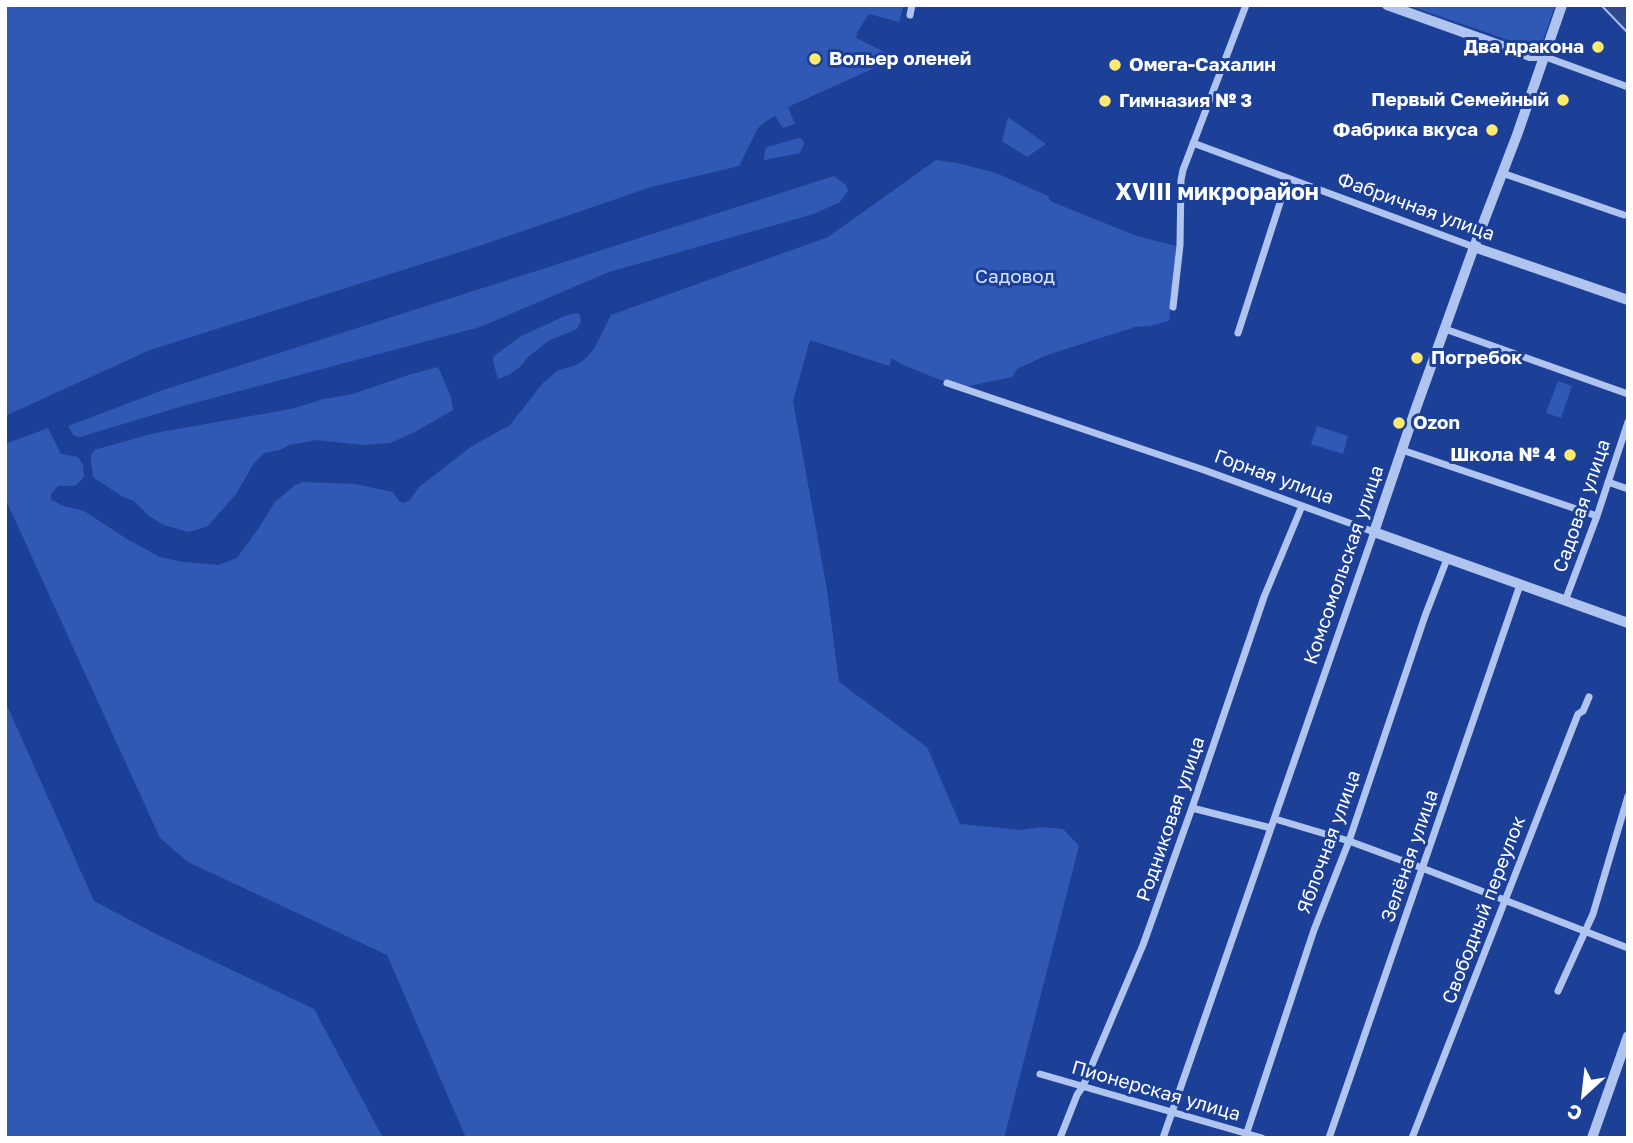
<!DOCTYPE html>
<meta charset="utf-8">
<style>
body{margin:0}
#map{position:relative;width:1633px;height:1143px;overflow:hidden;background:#1c4098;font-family:"Golos Text",sans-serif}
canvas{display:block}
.frame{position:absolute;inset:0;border:7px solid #fff;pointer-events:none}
.north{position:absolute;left:1549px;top:1059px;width:70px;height:70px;-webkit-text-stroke:5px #1c4098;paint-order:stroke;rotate:207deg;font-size:19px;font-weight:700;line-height:28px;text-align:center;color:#fff}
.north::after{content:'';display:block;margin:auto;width:24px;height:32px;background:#fff;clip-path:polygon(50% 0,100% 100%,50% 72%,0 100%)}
</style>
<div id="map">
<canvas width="1633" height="1143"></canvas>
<div class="frame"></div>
<div class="north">С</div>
</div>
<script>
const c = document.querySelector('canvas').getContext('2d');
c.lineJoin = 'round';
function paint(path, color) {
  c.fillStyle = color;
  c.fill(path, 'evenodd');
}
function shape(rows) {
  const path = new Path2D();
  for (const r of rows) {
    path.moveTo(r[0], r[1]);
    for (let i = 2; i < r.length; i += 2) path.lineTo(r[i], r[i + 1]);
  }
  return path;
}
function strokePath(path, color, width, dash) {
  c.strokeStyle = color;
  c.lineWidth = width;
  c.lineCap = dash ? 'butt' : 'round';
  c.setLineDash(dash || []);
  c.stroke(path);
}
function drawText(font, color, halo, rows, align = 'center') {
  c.font = font + ' "Golos Text",sans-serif';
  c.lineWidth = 6;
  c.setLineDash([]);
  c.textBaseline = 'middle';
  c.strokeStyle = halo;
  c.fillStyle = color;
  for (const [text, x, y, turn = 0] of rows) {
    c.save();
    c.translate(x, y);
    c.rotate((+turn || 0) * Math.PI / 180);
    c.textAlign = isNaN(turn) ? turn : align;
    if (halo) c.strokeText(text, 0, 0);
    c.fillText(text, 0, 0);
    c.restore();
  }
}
paint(shape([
 [5,5,904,5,899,22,869,14,857,32,856,38,891,55,890,61,788,107,795,124,783,128,775,116,766,121,758,128,739,166,651,187,482,245,150,350,5,416],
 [1407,5,1555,5,1543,40,1535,46,1529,47],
 [1008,117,1046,144,1027,157,1002,141],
 [799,138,803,140,804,144,800,153,764,160,765,150,767,147],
 [936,160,957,163,996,173,1048,196,1050,201,1107,224,1137,236,1176,246,1169,321,1150,326,1135,327,1047,355,1017,369,1012,377,964,387,938,379,901,364,892,358,889,366,810,340,793,401,827,590,839,682,927,747,960,824,1021,830,1041,827,1063,829,1079,846,1004,1138,466,1138,387,955,188,862,160,838,5,498,5,444,48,428,61,454,78,457,83,465,84,477,75,486,58,486,51,494,51,500,64,506,84,511,127,539,160,557,183,562,219,565,237,558,258,529,275,502,295,485,303,482,355,484,393,492,399,501,403,503,410,500,419,487,472,446,510,425,543,383,557,371,576,365,584,360,594,349,611,315,828,237],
 [834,176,846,185,848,191,840,202,814,214,609,272,480,327,183,406,80,437,74,436,68,426,163,390],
 [579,313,581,321,577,329,548,341,528,357,521,366,509,375,498,379,493,361,494,356,506,347,521,336,567,315],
 [438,367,451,397,453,410,415,432,390,443,363,445,317,440,289,445,280,450,264,453,254,463,236,494,208,526,189,532,164,525,149,516,134,501,123,497,93,477,91,462,91,455,94,450,155,433,291,409,324,399,353,394,408,375],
 [1558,381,1572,386,1561,418,1546,413],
 [1317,426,1348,436,1343,454,1311,444],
 [5,701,94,901,156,934,314,1009,383,1138,5,1138]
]), '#3059b5');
const water = shape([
 [1601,5,1628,5,1628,33,1601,5]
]);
paint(water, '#2e498b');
strokePath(water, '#a4bdf2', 2);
strokePath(shape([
 [910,15,912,5],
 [1543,56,1628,87],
 [1193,143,1474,247],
 [1502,173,1624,215],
 [1173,307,1180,245,1181,180,1183,170,1246,5],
 [1445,329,1628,394],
 [1238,333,1288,178],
 [947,383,1204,470,1374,532,1163,1138],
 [1402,450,1597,516],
 [1608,482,1628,489],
 [1565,601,1597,516,1628,422],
 [1192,808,1271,828],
 [1275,819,1349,841,1422,868,1628,948],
 [1558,991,1593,914,1628,796],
 [1040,1074,1262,1138],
 [1060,1138,1077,1095,1083,1086,1143,945,1192,808,1264,597,1302,506],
 [1245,1138,1314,930,1349,841,1425,616,1447,559],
 [1329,1138,1520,585],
 [1412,1138,1578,714,1583,711,1589,697]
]), '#b0c4f0', 7);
strokePath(shape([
 [1387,5,1530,56,1543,56],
 [1562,5,1517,135,1474,247,1415,411,1374,532,1628,623],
 [1474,247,1628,300],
 [1592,1138,1628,1036]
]), '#b0c4f0', 10);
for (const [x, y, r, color] of [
 [1598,47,7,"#ffea6f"],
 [815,59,7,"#ffea6f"],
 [1115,65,7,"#ffea6f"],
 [1563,100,7,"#ffea6f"],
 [1105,101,7,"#ffea6f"],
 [1492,130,7,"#ffea6f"],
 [1417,358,7,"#ffea6f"],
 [1399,423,7,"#ffea6f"],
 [1570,455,7,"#ffea6f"]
]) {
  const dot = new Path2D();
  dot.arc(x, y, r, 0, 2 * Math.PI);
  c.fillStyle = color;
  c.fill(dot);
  strokePath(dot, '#1c4098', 2.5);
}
drawText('bold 19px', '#fff', '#1c4098', [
 ["Два дракона",1584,47,"right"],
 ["Вольер оленей",829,59],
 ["Омега-Сахалин",1129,65],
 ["Первый Семейный",1549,100,"right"],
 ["Гимназия № 3",1119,101],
 ["Фабрика вкуса",1478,130,"right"],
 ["Погребок",1431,358],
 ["Ozon",1413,423],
 ["Школа № 4",1556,455,"right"]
], 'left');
drawText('19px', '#fff', '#1c4098', [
 ["Фабричная улица",1416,207,20],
 ["Горная улица",1274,477,20],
 ["Садовая улица",1582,506,-71],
 ["Комсомольская улица",1344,565,-71],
 ["Родниковая улица",1171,819,-71],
 ["Яблочная улица",1329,842,-70],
 ["Зелёная улица",1410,856,-71],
 ["Свободный переулок",1484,910,-69],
 ["Пионерская улица",1156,1091,16]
]);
drawText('19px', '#d7e2fb', '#1c4098', [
 ["Садовод",1015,277]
]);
drawText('bold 23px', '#fff', '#1c4098', [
 ["XVIII микрорайон",1217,193]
]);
</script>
